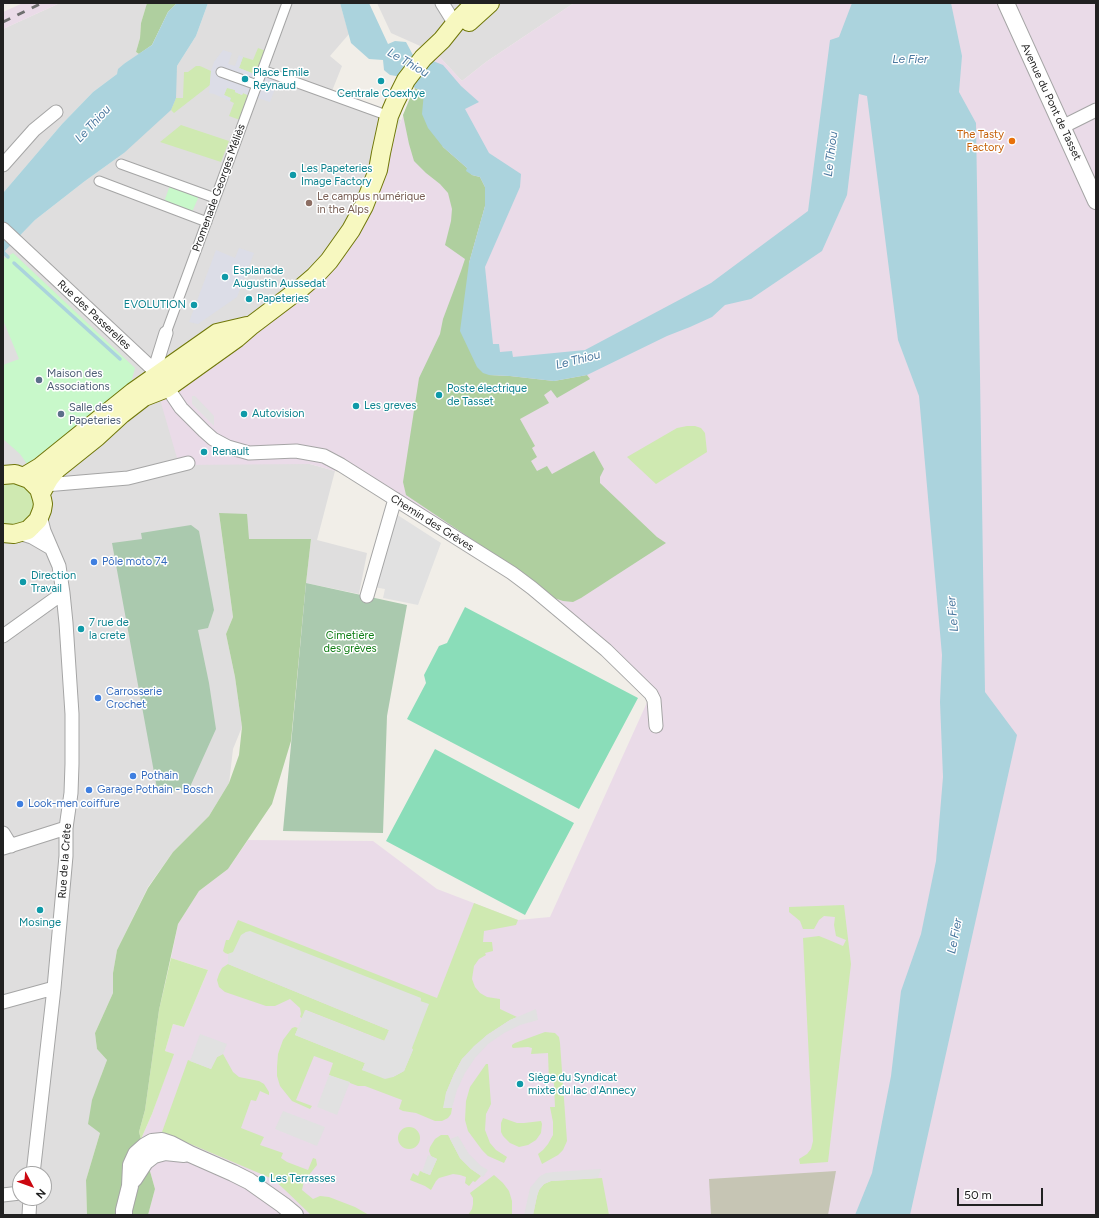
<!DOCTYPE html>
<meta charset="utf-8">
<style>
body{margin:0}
#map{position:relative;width:1099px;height:1218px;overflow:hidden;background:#f1eee8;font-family:Figtree,sans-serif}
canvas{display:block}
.frame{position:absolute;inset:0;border:4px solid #212121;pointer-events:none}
.north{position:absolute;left:12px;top:1166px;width:40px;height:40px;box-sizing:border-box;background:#fff;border:1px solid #a6a6a6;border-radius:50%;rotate:131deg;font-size:11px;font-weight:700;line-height:16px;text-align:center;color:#212121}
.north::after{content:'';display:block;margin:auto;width:14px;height:18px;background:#cb0710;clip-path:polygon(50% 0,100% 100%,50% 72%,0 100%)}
.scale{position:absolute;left:957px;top:1188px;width:86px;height:18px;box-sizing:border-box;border:2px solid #212121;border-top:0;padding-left:5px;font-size:12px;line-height:14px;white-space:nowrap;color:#212121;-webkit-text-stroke:3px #fff;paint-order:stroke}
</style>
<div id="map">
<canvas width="1099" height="1218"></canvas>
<div class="frame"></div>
<div class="north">N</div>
<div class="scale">50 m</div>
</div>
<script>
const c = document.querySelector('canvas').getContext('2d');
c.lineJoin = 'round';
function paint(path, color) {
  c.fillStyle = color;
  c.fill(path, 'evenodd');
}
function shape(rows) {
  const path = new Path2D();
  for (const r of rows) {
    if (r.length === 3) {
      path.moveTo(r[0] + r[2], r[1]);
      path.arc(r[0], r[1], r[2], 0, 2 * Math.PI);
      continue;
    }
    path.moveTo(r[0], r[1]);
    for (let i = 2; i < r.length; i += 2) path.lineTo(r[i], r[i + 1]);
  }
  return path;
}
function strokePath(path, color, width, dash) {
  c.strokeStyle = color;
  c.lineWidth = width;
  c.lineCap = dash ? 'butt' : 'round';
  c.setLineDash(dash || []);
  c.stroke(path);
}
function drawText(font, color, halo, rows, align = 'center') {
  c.font = font + ' Figtree,sans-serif';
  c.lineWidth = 3;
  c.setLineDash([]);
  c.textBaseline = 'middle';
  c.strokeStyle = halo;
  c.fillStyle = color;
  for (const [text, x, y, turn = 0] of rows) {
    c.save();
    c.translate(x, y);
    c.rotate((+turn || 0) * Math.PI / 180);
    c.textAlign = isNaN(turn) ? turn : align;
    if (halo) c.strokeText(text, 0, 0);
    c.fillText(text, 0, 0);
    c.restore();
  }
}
paint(shape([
 [60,3,147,3,141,23,140,38,136,52,139,54,125,63,117,74,93,92,62,124,3,193,3,29],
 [208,3,340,3,349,34,330,56,342,66,332,91,401,120,366,212,310,464,335,471,317,540,367,553,359,594,306,583,311,539,249,539,219,513,233,617,226,634,235,677,242,727,233,749,229,783,209,816,173,852,148,887,117,950,113,973,113,993,95,1033,97,1049,107,1060,101,1076,100,1133,86,1180,87,1215,3,1215,3,253,35,220,85,181,124,153,176,72,177,66,196,36],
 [20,1174,44,1174,44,1198,20,1198],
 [377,3,574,3,486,62,462,81,436,53,391,33]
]), '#dfdede');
paint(shape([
 [23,3,60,3,3,29,3,12],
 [574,3,1096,3,1096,1215,148,1215,155,1189,141,1139,152,1114,173,1054,165,1051,173,1024,184,1027,208,970,171,958,178,924,199,891,228,869,248,840,373,841,437,889,518,920,550,917,649,698,512,573,338,464,335,471,310,464,179,465,157,389,244,336,366,212,410,98,433,61,436,53,462,81,486,62]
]), '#eadbe8');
paint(shape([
 [836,1171,828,1215,711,1215,709,1179]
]), '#c6c5b4');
paint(shape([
 [258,48,266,51,264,52,260,62,262,63,257,75,239,68,243,57,253,60],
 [196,66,200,66,211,71,210,85,174,113,171,110,176,98,183,98,184,72,188,72],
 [227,87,235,90,235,92,242,95,243,93,249,96,240,120,229,116,234,103,230,101,230,98,224,95],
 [181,125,229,141,221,162,160,142],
 [687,426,695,426,701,428,705,433,707,452,656,484,627,457,677,428],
 [10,481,30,488,36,509,22,525,3,525,3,483],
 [474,903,518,920,516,925,484,931,483,942,492,942,493,951,485,953,486,955,479,959,474,966,472,979,475,987,480,993,487,997,500,999,500,1009,517,1017,510,1020,487,1035,462,1059,454,1074,446,1093,444,1108,452,1108,451,1114,448,1118,442,1121,435,1121,416,1113,403,1111,399,1109,402,1100,365,1086,358,1086,329,1075,333,1063,314,1056,296,1100,312,1106,310,1109,292,1101,280,1086,277,1076,277,1067,278,1054,283,1040,292,1028,295,1027,298,1028,295,1035,365,1063,362,1070,393,1077,404,1071,413,1049,411,1049,421,999,250,932,246,932,233,953,228,954,225,953,223,951,226,940,229,940,238,920,437,998],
 [844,905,851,964,828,1162,800,1164,799,1159,807,1154,811,1149,813,1141,803,938,819,936,829,940,843,946,846,940,836,936,834,925,835,917,824,916,819,920,814,929,803,929,800,921,789,912,789,907],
 [171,958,208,970,184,1027,173,1024,165,1051,174,1054,152,1114,141,1139,139,1132,145,1110,159,1010],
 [228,964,389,1030,385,1041,306,1010,302,1018,300,1017,301,1014,300,1008,290,999,275,1006,266,1006,225,992,219,987,217,980,219,974,222,968],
 [545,1032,555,1033,559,1037,560,1043,567,1141,563,1150,558,1155,542,1164,538,1154,543,1150,548,1144,553,1135,553,1122,550,1107,555,1107,554,1083,549,1082,548,1053,531,1054,532,1048,528,1047,513,1048,512,1047,512,1045,515,1043],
 [223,1054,233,1072,239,1077,259,1081,264,1084,269,1092,269,1095,260,1091,256,1101,251,1100,241,1128,264,1137,260,1145,283,1153,281,1158,287,1162,308,1170,313,1158,316,1159,317,1165,304,1181,302,1190,313,1199,320,1196,329,1197,355,1207,369,1215,311,1215,284,1189,273,1179,162,1132,188,1060,211,1069,217,1057],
 [486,1064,488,1064,491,1104,486,1114,485,1130,490,1143,496,1150,507,1157,504,1163,488,1156,482,1150,468,1131,465,1120,466,1101,470,1087],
 [503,1118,517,1123,524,1123,541,1121,542,1124,541,1133,536,1140,528,1145,519,1147,510,1143,503,1136,501,1132,501,1123],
 [409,1138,11],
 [441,1135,448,1135,460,1158,471,1169,481,1176,475,1182,473,1181,469,1186,465,1183,466,1177,460,1175,453,1174,439,1178,436,1181,431,1190,425,1186,410,1180,413,1173,418,1176,420,1171,430,1175,437,1159,431,1156,429,1151,430,1147,435,1139],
 [494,1175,503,1183,509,1191,512,1201,512,1215,468,1215,472,1209,473,1204,473,1198,470,1193],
 [602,1178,609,1215,533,1215,537,1196,539,1190,544,1184,551,1181]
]), '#cfe9b1');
paint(shape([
 [147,3,177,3,168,12,152,45,139,54,136,52,140,38,141,23],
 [415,88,424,92,424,96,443,147,467,168,472,175,480,177,485,187,485,206,469,263,489,375,510,376,554,381,587,375,590,379,557,398,551,390,544,395,549,403,520,419,535,446,532,448,537,457,531,461,537,471,547,466,552,474,594,451,604,469,600,477,600,483,657,537,666,543,581,598,573,602,563,601,551,597,519,571,406,495,403,482,419,378,440,334,443,319,461,271,465,259,445,245,451,221,452,209,448,193,440,184,426,173,414,161,409,144,403,115,410,98],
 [219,513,247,514,249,539,311,539,306,583,291,741,272,804,228,869,199,891,178,924,159,1010,145,1110,139,1132,155,1189,148,1215,87,1215,86,1180,100,1133,88,1124,92,1100,107,1060,97,1049,95,1033,113,993,113,973,117,950,148,888,173,852,209,816,229,783,239,755,242,727,235,677,226,634,233,617]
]), '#afcf9f');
paint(shape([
 [191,525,199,531,214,610,208,628,198,630,209,683,216,729,189,789,158,794,112,543,142,539,141,533],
 [306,583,407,605,387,716,383,833,283,831]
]), '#aac9ae');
paint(shape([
 [170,185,199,196,192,212,164,202],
 [13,253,135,368,131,383,76,428,27,464,20,454,3,439,3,365,19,359,3,320,3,259]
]), '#c8f8ca');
paint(shape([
 [465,607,638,698,579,809,407,719,426,683,424,675,439,646,447,643],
 [435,749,574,823,525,915,386,841]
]), '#8addb9');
paint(shape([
 [192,396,195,396,214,416,214,426,192,404],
 [396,514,441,543,418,605,383,598,385,589,373,587],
 [250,931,421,998,420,1001,429,1004,412,1048,413,1050,404,1071,393,1077,385,1079,362,1070,365,1063,295,1035,305,1010,384,1041,389,1030,228,964,228,954,233,952,241,935,246,932],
 [536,1009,538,1020,520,1025,504,1033,488,1044,475,1058,465,1073,457,1090,452,1108,443,1108,446,1093,454,1074,462,1059,474,1046,487,1035,510,1020],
 [200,1034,227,1044,223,1054,217,1057,211,1069,190,1061],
 [329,1075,350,1082,337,1115,317,1107],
 [283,1111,325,1127,317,1146,275,1129],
 [458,1136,469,1154,481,1166,488,1170,483,1177,471,1169,460,1158,450,1139],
 [428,1155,437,1159,430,1175,422,1172],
 [601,1169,598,1178,551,1181,544,1184,539,1190,537,1196,533,1215,524,1215,530,1188,540,1176,546,1173,554,1172]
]), '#e1e1e1');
paint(shape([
 [223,50,232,53,228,64,235,66,239,55,243,57,239,68,257,75,281,73,270,102,243,93,242,95,235,92,235,90,227,88,224,95,231,98,230,101,214,94,209,93,211,71,214,62],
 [239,248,254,253,237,297,198,324,189,322,216,250,235,258]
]), '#dcdde7');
paint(shape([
 [177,3,208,3,196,36,177,66,176,98,171,110,124,153,85,181,35,220,3,253,3,193,62,124,93,92,117,74,118,69,125,63,152,45,168,12],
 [340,3,369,3,388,44,395,41,406,42,414,57,433,61,443,65,461,86,479,102,465,109,489,153,521,174,520,187,485,267,493,344,499,344,500,352,512,351,513,357,585,350,711,283,808,211,830,40,839,37,852,3,951,3,962,56,959,92,976,123,985,692,1017,735,910,1215,855,1215,872,1173,891,1076,901,991,921,934,936,861,943,777,940,702,942,655,919,396,898,340,867,96,859,94,847,195,822,251,751,299,725,305,712,317,690,327,667,336,587,375,554,381,510,376,489,375,483,373,477,367,460,331,469,263,485,206,485,187,480,177,472,175,466,171,467,168,443,147,428,128,422,114,424,92,415,88,402,77,390,75,385,71,384,70,383,60,369,59,351,43]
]), '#abd3dd');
strokePath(shape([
 [3,252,8,257],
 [14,263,120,359]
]), '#abd3dd', 3.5);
const pedestrian = shape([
 [262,70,389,116],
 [221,72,257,85],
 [121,164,215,198],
 [99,181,207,222],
 [166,333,287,3]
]);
const minor = shape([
 [442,3,455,24],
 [1062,127,1096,110],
 [3,165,34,130,56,112],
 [3,229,158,374,181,408,204,431,213,439,228,447,249,453,296,451,324,456,341,465,512,573,532,588,606,650,651,694,654,700,656,726],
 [158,374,157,362,166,333],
 [45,485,128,478,188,463],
 [19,533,32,537,51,548],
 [367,596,395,499],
 [3,636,63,593],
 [3,833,11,846],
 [3,848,66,828],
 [3,1002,54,988],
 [33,1174,54,988,66,856,66,828,71,793,72,764,72,714,66,623,63,593,59,566,44,531,40,515],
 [3,1195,20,1193],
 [29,1215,30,1198]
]);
const tertiary = shape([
 [1006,3,1096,201],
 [134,1179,145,1162,154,1155,165,1152,184,1154],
 [124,1215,124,1210,130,1186,131,1165,136,1154,145,1146,152,1142,162,1141,171,1144,190,1154,233,1173,249,1181,283,1205,295,1215]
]);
const secondary = shape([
 [469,22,490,3],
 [3,475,15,474,29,479,39,489,42,499,43,504,42,510,38,520,28,530,14,534,3,533],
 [25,476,40,467,133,392,217,333,247,326],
 [41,493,49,479,57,469,97,437,122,414,144,397,167,388,237,338,252,325,301,288,315,276,329,261,351,230,364,206,378,170,381,153,389,116,395,102,406,80,423,58,442,40,458,20,475,3]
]);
strokePath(pedestrian, '#a5a5a5', 11);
strokePath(minor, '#a5a5a5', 15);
strokePath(tertiary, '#a5a5a5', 18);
strokePath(secondary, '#707709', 20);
strokePath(pedestrian, '#fff', 9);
strokePath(minor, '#fff', 13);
strokePath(tertiary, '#fff', 16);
strokePath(secondary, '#f7f8c0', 18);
strokePath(shape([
 [3,22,42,3]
]), '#6f6f6f', 3, [8, 8]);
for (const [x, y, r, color] of [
 [245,79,4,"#0f9aa8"],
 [381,81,4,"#0f9aa8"],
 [1012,141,4,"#e8710a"],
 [293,175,4,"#0f9aa8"],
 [309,203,4,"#8d6e63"],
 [225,277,4,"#0f9aa8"],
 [249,299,4,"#0f9aa8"],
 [194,305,4,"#0f9aa8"],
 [39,380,4,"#5c6f8a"],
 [439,395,4,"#0f9aa8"],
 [356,406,4,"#0f9aa8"],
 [61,414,4,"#5c6f8a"],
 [244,414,4,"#0f9aa8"],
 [204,452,4,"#0f9aa8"],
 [94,562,4,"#3f7fe0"],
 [23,582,4,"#0f9aa8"],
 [81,629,4,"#0f9aa8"],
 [98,698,4,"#3f7fe0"],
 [133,776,4,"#3f7fe0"],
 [89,790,4,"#3f7fe0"],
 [20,804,4,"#3f7fe0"],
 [40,910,4,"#0f9aa8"],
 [520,1084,4,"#0f9aa8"],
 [262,1179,4,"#0f9aa8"]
]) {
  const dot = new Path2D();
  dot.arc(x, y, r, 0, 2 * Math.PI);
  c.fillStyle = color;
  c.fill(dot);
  strokePath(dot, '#fff', 1.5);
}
drawText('11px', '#0d838f', '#fff', [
 ["Place Emile",253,73],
 ["Reynaud",253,86],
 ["Centrale Coexhye",381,94,"center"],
 ["Les Papeteries",301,169],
 ["Image Factory",301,182],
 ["Esplanade",233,271],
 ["Augustin Aussedat",233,284],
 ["Papeteries",257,299],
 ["EVOLUTION",186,305,"right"],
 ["Poste électrique",447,389],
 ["de Tasset",447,402],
 ["Les greves",364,406],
 ["Autovision",252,414],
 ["Renault",212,452],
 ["Direction",31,576],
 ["Travail",31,589],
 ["7 rue de",89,623],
 ["la crete",89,636],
 ["Mosinge",40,923,"center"],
 ["Siège du Syndicat",528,1078],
 ["mixte du lac d'Annecy",528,1091],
 ["Les Terrasses",270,1179]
], 'left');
drawText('11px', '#212121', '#fff', [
 ["Avenue du Pont de Tasset",1051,102,65],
 ["Promenade Georges Méliès",219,188,-70],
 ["Rue des Passerelles",94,315,43],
 ["Chemin des Grèves",432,523,32],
 ["Rue de la Crête",65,861,-86]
]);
drawText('11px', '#c56008', '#fff', [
 ["The Tasty",1004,135],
 ["Factory",1004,148]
], 'right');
drawText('11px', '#785e54', '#fff', [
 ["Le campus numérique",317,197],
 ["in the Alps",317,210]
], 'left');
drawText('11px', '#4e5e75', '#fff', [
 ["Maison des",47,374],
 ["Associations",47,387],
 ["Salle des",69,408],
 ["Papeteries",69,421]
], 'left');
drawText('11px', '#366cbe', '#fff', [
 ["Pôle moto 74",102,562],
 ["Carrosserie",106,692],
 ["Crochet",106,705],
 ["Pothain",141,776],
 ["Garage Pothain - Bosch",97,790],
 ["Look-men coiffure",28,804]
], 'left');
drawText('11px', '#107e15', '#fff', [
 ["Cimetière",350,636],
 ["des grèves",350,649]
]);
drawText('italic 12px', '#4a789f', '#fff', [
 ["Le Fier",910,59],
 ["Le Thiou",408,63,30],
 ["Le Thiou",93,124,-47],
 ["Le Thiou",831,154,-83],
 ["Le Thiou",578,360,-14],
 ["Le Fier",953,614,-95],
 ["Le Fier",955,936,-79]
]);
</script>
